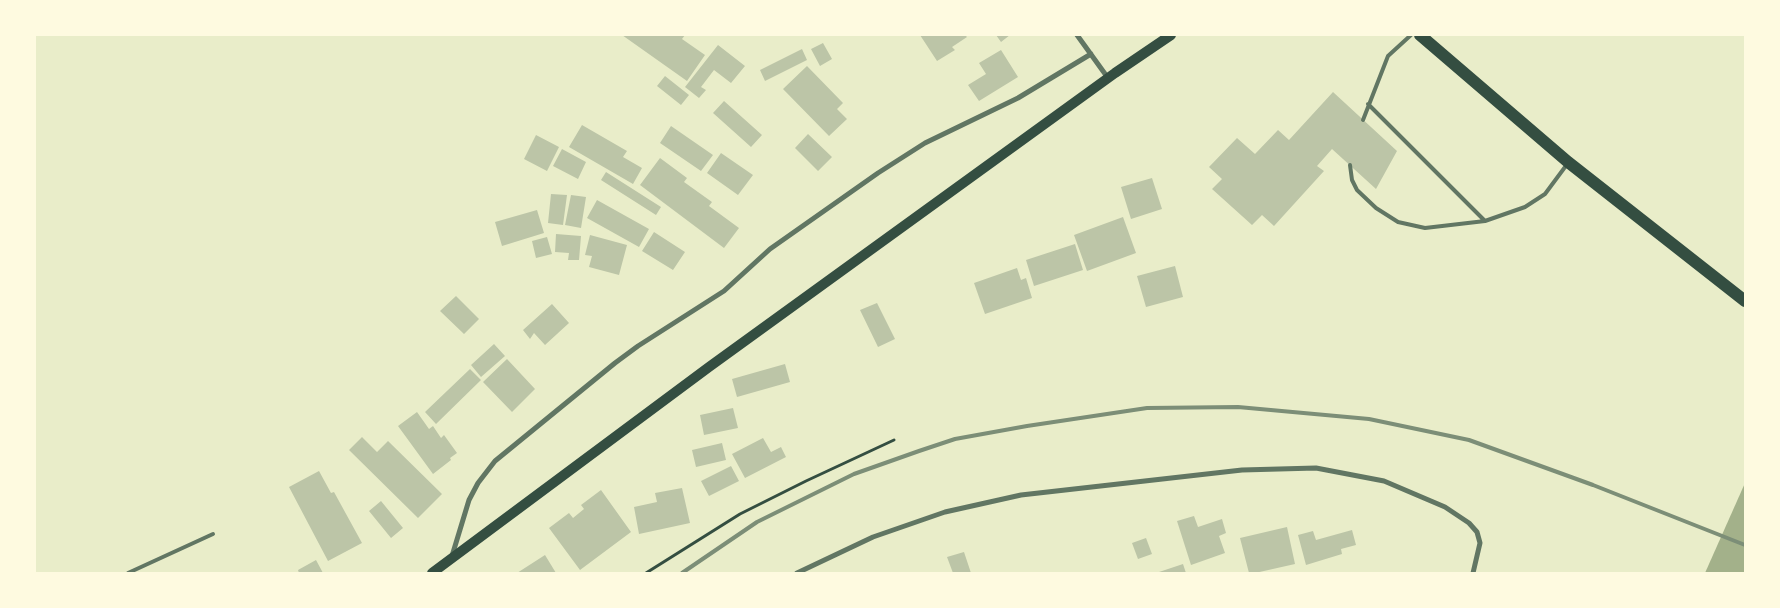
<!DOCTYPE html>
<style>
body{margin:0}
#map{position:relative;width:1780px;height:608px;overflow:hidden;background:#e9edc9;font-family:"Golos Text",sans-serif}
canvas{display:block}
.frame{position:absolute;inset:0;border:36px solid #fefae0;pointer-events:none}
</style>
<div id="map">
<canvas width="1780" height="608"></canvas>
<div class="frame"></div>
</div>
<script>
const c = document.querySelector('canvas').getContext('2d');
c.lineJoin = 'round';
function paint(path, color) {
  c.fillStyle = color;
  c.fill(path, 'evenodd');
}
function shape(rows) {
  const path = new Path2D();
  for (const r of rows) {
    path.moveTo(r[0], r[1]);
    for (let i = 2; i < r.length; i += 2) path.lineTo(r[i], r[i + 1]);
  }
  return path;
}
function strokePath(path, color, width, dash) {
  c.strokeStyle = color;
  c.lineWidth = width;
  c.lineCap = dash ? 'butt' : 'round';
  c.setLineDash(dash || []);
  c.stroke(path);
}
paint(shape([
 [1745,483,1745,573,1705,573]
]), '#a3b18a');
paint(shape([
 [622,35,685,35,682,39,705,55,687,81],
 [920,35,965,35,967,37,952,47,955,50,937,61],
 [996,35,1010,35,1001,42],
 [823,43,832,59,820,66,811,49],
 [718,45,745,66,731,83,714,70,701,87,706,90,699,98,685,87],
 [802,49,807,60,765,81,760,70],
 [1001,50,1018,77,979,101,968,85,986,74,979,63],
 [807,66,843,103,837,109,847,119,829,136,783,89],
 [665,76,689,95,681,105,657,86],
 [1333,92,1397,151,1376,189,1332,149,1317,166,1324,171,1274,226,1262,215,1252,225,1212,189,1222,179,1209,167,1237,138,1255,154,1278,130,1289,140],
 [724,101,762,135,751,147,713,113],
 [582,125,627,151,623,157,642,168,633,184,569,147],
 [671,126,713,155,701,171,660,143],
 [808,134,832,157,818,171,795,148],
 [536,135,559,147,547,171,524,159],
 [562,149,586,162,578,179,553,166],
 [721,153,753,175,738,195,707,173],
 [660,158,687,178,684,182,712,202,709,206,739,228,724,248,640,185],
 [606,172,661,207,656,215,601,180],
 [1152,178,1162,209,1131,219,1121,187],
 [551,194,567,195,563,225,548,223],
 [571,195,586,197,581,228,565,225],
 [597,200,649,229,639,247,587,218],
 [537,210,544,233,502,246,495,222],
 [1123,217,1136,253,1087,271,1074,235],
 [654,232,685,252,673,270,642,251],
 [556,234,581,236,579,260,568,260,569,253,555,252],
 [590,235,627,245,619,275,589,267,592,256,585,255],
 [547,237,552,254,536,258,532,241],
 [1075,244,1083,270,1034,286,1026,260],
 [1175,266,1183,297,1146,307,1137,276],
 [1017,268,1021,280,1026,278,1032,298,985,314,974,283],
 [456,296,479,319,464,334,440,311],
 [877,303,895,339,878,347,860,310],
 [552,304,569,323,545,345,534,333,530,339,523,330],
 [494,344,505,356,481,377,471,365],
 [507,359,535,389,512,412,483,382],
 [785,364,790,382,737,397,732,379],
 [470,369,481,380,436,424,425,412],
 [733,408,738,428,704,435,700,415],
 [417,412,429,429,433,426,441,438,444,435,457,453,450,458,451,460,433,474,398,426],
 [362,437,377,452,388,441,442,494,418,518,349,450],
 [763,438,771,452,781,447,786,457,745,478,732,454],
 [722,443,726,460,696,467,692,450],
 [731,466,739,481,709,496,701,481],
 [319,471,331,493,334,492,362,543,328,561,289,487],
 [682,488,690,523,639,534,634,507,657,502,655,493],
 [601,490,631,532,580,570,549,528,569,513,573,518,584,509,581,505],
 [381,501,403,528,391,538,369,511],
 [1194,516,1198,527,1222,519,1226,533,1219,536,1225,553,1191,565,1177,521],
 [1287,527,1295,564,1255,573,1249,573,1240,538],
 [1352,530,1356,545,1341,549,1342,554,1306,565,1298,535,1313,531,1316,540],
 [1146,538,1152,554,1138,559,1132,543],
 [964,552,971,573,953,573,947,557],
 [545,555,556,573,517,573],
 [316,560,323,573,299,573,298,570],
 [1183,564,1186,573,1156,573]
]), '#bcc5a7');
strokePath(shape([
 [646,573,740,514,806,481,894,440]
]), '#344e41', 3);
strokePath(shape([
 [1368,104,1485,221,1525,207,1545,194,1568,163],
 [1363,120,1388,56,1411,35],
 [1350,165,1352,180,1357,190,1376,208,1398,222,1425,228,1485,221],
 [128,573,213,534]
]), '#617663', 4);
strokePath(shape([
 [1077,35,1108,78],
 [452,556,469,500,478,483,495,461,615,363,638,346,724,291,770,249,878,173,925,143,1018,98,1091,54],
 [797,573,873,537,945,512,1021,495,1242,470,1316,468,1384,481,1445,507,1469,523,1477,532,1480,543,1473,573]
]), '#617663', 5);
strokePath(shape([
 [432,573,709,367,1115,73,1171,35]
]), '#344e41', 10);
strokePath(shape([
 [1420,35,1568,162,1745,301]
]), '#344e41', 12);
strokePath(shape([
 [682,573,757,522,854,474,919,451,955,439,1027,426,1147,408,1238,407,1369,419,1469,440,1593,485,1745,545]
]), '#7c8e77', 4);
</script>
